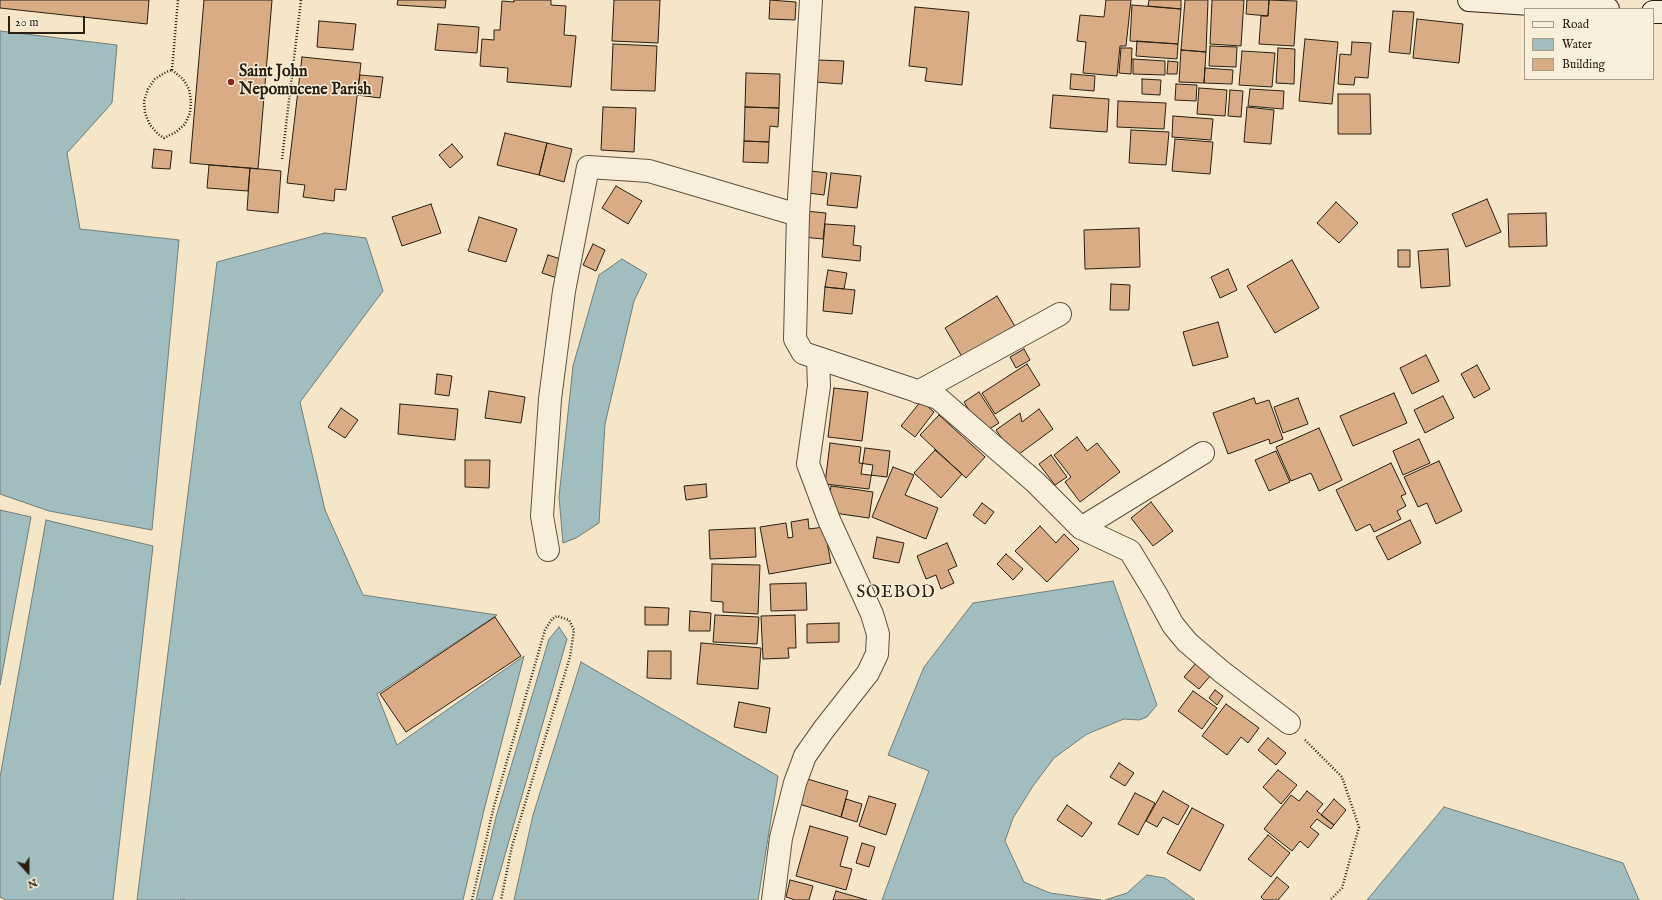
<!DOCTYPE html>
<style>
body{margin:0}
#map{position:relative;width:1662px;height:900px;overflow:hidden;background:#f4e6c6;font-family:"IM FELL English",serif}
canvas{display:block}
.legend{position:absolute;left:1524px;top:8px;width:130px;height:72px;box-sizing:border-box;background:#f8efda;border:1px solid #a69c8a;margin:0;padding:5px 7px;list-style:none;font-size:12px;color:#2a2011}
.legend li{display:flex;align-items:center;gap:8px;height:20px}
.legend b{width:20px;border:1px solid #a69c8a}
.north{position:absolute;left:8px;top:852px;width:40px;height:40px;-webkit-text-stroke:3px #f8efda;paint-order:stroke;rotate:159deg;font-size:11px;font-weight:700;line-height:16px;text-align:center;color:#2a2011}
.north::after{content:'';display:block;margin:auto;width:14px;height:18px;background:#2a2011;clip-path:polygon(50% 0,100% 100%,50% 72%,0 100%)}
.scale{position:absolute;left:8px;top:16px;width:77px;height:18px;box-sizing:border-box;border:2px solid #2a2011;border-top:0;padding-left:5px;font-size:12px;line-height:14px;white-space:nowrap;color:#2a2011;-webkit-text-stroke:3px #f8efda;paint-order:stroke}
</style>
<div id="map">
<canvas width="1662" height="900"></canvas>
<ul class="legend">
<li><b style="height:5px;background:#f8efda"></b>Road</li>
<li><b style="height:11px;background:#a1bdbf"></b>Water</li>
<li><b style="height:11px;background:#d9ac86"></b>Building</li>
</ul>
<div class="north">N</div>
<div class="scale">20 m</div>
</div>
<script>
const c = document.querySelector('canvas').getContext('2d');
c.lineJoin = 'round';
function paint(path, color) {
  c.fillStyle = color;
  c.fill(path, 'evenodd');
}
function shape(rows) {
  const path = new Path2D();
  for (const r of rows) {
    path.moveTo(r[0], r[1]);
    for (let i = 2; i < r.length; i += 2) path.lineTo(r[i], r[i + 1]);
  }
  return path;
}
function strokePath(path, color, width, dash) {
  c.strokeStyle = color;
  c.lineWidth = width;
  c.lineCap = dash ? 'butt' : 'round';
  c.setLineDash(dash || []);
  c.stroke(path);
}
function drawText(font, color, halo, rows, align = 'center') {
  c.font = font + ' "IM FELL English",serif';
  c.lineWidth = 3;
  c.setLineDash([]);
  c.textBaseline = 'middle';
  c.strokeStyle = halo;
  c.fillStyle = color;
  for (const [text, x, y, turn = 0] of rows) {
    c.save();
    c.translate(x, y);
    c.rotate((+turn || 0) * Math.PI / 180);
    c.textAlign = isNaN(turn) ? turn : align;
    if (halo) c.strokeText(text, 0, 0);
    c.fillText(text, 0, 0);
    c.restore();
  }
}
const water = shape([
 [0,31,117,45,112,103,67,153,80,229,179,240,152,530,49,511,0,494,0,31],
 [325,233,366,238,383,291,300,402,325,510,363,595,497,615,377,694,397,745,524,656,484,810,463,900,187,900,181,899,180,900,137,900,217,262,325,233],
 [622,259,647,274,634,301,605,424,599,523,576,538,563,543,559,497,573,366,599,275,622,259],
 [0,510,31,517,0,685,0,510],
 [46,520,153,546,113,900,6,900,0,897,0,777,46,520],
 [1113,581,1157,705,1147,717,1139,720,1124,719,1087,734,1054,758,1033,786,1013,818,1005,841,1024,882,1050,893,1101,900,882,900,929,771,888,755,924,667,973,603,1113,581],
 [559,627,567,639,492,900,476,900,496,817,549,639,559,627],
 [581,662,778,776,758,900,514,900,533,815,581,662],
 [1444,807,1623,863,1639,900,1367,900,1444,807],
 [1147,875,1165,878,1195,900,1105,900,1127,893,1147,875]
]);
paint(water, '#a1bdbf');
strokePath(water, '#717e79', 1);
const building = shape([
 [0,0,149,0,147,24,0,8,0,0],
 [204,0,272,0,258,169,190,163,204,0],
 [398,0,446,0,445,8,397,5,398,0],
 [514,0,551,0,551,5,566,6,564,35,576,36,571,87,507,82,508,68,480,66,482,39,494,40,494,30,500,30,502,1,514,2,514,0],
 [614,0,660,0,658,43,612,41,614,0],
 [770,0,796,2,795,20,769,19,770,0],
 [1106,0,1131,0,1126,46,1120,46,1117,76,1083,73,1086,42,1077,41,1080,15,1104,17,1106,0],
 [1149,0,1181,0,1181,9,1148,6,1149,0],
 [1185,0,1208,0,1206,52,1181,50,1185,0],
 [1212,0,1244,0,1241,46,1210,44,1212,0],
 [1247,0,1269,0,1268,16,1246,14,1247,0],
 [1269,0,1297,1,1294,46,1259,44,1261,16,1268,16,1269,0],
 [1132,5,1181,9,1178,44,1130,41,1132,5],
 [915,7,969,12,962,85,925,81,927,68,909,66,915,7],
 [1393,11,1414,12,1410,54,1389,52,1393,11],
 [1417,19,1463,24,1459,63,1413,58,1417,19],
 [319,21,356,24,353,50,317,47,319,21],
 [438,24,479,27,477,53,435,50,438,24],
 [1305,39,1338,42,1332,104,1299,101,1305,39],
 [1137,41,1178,44,1177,59,1136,56,1137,41],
 [1352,42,1371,43,1368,78,1355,77,1354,85,1338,84,1340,54,1351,55,1352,42],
 [613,44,657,46,655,91,611,90,613,44],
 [1210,46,1237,47,1236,67,1209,66,1210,46],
 [1121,48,1132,48,1131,74,1119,73,1121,48],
 [1278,48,1295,49,1294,84,1276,83,1278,48],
 [1181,50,1206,52,1204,83,1179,82,1181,50],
 [1242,51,1275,53,1272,87,1239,85,1242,51],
 [302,57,361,63,346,190,335,189,334,201,303,197,305,185,287,183,302,57],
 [1133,59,1165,61,1165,75,1133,74,1133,59],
 [818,60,844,61,842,84,816,82,818,60],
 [1168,61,1178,62,1177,74,1167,74,1168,61],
 [1205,68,1233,70,1232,84,1204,83,1205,68],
 [746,73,780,74,779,108,745,107,746,73],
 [1071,74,1095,76,1094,91,1070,89,1071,74],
 [360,75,383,77,380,98,357,95,360,75],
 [1142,79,1161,80,1160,95,1142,94,1142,79],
 [1176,84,1197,85,1196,101,1175,100,1176,84],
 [1199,88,1227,90,1225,116,1197,114,1199,88],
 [1250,89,1284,91,1283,109,1248,106,1250,89],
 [1230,90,1243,91,1241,117,1228,116,1230,90],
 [1338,94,1370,94,1371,134,1338,134,1338,94],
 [1053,95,1109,99,1107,132,1050,128,1053,95],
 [1118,101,1166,103,1164,129,1117,127,1118,101],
 [603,107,636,108,634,152,601,150,603,107],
 [745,107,779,108,778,127,770,126,769,142,744,141,745,107],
 [1247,107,1274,110,1271,144,1244,142,1247,107],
 [1173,116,1213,119,1211,140,1172,137,1173,116],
 [1131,130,1169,132,1166,165,1129,163,1131,130],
 [505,133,547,143,539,175,497,165,505,133],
 [1175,139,1213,142,1210,174,1172,171,1175,139],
 [744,141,769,142,768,163,743,162,744,141],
 [547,143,572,149,564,182,539,175,547,143],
 [452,144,463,157,450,168,439,155,452,144],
 [154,149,172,151,170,169,152,168,154,149],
 [209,165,250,168,248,191,207,188,209,165],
 [250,168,281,171,278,213,247,210,250,168],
 [811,171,827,173,824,195,808,193,811,171],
 [831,173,861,176,857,208,827,205,831,173],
 [616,186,642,201,628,224,602,208,616,186],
 [1487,199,1501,232,1466,247,1452,214,1487,199],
 [1336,202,1358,223,1339,243,1317,223,1336,202],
 [431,204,441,233,402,246,392,217,431,204],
 [805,211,826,213,823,239,802,237,805,211],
 [1546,213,1547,246,1509,247,1508,214,1546,213],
 [479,217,517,229,506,262,468,251,479,217],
 [825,224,855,226,853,245,861,246,860,261,822,257,825,224],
 [1139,228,1140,267,1085,269,1084,230,1139,228],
 [593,244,605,250,596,271,583,265,593,244],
 [1448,249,1450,286,1421,288,1418,251,1448,249],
 [1398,250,1410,250,1410,267,1398,267,1398,250],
 [548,255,564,260,557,278,542,273,548,255],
 [1292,260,1319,308,1275,333,1247,286,1292,260],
 [1228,269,1237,290,1220,298,1211,277,1228,269],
 [828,270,847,273,844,289,825,287,828,270],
 [1111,284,1130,285,1129,310,1110,310,1111,284],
 [825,287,855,290,852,314,823,311,825,287],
 [997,296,1016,328,964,360,945,328,997,296],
 [1218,322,1228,357,1193,366,1183,332,1218,322],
 [1024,349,1030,360,1016,368,1010,357,1024,349],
 [1426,355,1439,381,1412,394,1400,368,1426,355],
 [1027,364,1040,385,995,414,982,393,1027,364],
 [1477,365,1490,389,1474,398,1461,374,1477,365],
 [437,374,452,376,449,396,435,394,437,374],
 [834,388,868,392,862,441,828,437,834,388],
 [489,391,525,397,521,423,485,418,489,391],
 [979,392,999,423,983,433,964,402,979,392],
 [1394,393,1407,423,1353,446,1340,416,1394,393],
 [1443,396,1454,418,1425,433,1414,410,1443,396],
 [1254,398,1256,404,1269,400,1283,439,1270,444,1269,439,1228,454,1213,413,1254,398],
 [1298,398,1308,424,1283,433,1274,407,1298,398],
 [921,401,934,412,915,437,901,426,921,401],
 [400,404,458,409,455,440,398,434,400,404],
 [341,408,358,420,345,438,328,427,341,408],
 [1039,409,1053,429,1015,457,996,430,1020,413,1022,422,1039,409],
 [939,415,985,457,966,478,920,435,939,415],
 [1319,428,1342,480,1319,491,1311,473,1291,481,1276,447,1319,428],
 [1077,437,1087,451,1097,443,1120,472,1080,502,1065,482,1071,477,1054,455,1077,437],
 [1419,439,1430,463,1403,475,1393,451,1419,439],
 [830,443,861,447,859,463,873,465,869,489,825,484,830,443],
 [865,448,890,451,887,477,861,474,865,448],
 [935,450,962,474,941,498,914,473,935,450],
 [1276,451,1290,482,1269,491,1255,460,1276,451],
 [1051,455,1067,477,1055,485,1039,464,1051,455],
 [465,460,490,460,489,488,465,487,465,460],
 [1439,461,1462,511,1436,524,1427,503,1418,507,1404,477,1439,461],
 [1391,463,1406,494,1401,496,1406,506,1397,511,1401,519,1374,532,1370,524,1356,531,1336,490,1391,463],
 [893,467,914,475,905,495,938,508,926,539,872,517,893,467],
 [706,484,707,497,686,500,684,486,706,484],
 [831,486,873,492,869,518,827,512,831,486],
 [1151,502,1173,531,1153,546,1131,518,1151,502],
 [982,503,994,512,985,524,973,515,982,503],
 [808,519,809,529,824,527,831,563,769,574,760,527,786,523,788,538,793,537,791,522,808,519],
 [1410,520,1421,543,1388,560,1376,537,1410,520],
 [1040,526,1056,543,1064,534,1079,549,1047,582,1015,551,1040,526],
 [755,528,756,557,710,559,709,530,755,528],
 [877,537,904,543,899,563,873,558,877,537],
 [947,543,957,566,948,570,954,583,941,589,936,575,926,579,917,556,947,543],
 [1006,554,1023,569,1013,580,997,564,1006,554],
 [712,564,760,565,758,614,723,612,723,602,711,601,712,564],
 [806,583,807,610,771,611,770,584,806,583],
 [645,607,669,608,668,625,645,625,645,607],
 [690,611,711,613,710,631,689,631,690,611],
 [715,615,759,617,757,644,713,642,715,615],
 [795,615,796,648,788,648,789,658,763,659,761,616,795,615],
 [495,617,521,656,406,732,380,694,495,617],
 [839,623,839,642,807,643,807,624,839,623],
 [701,643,761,648,758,689,697,684,701,643],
 [648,651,671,651,671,679,647,678,648,651],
 [1196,663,1211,675,1199,689,1184,677,1196,663],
 [1215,690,1223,696,1217,705,1209,698,1215,690],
 [1193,691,1217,708,1202,729,1178,711,1193,691],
 [739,702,770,708,766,733,734,727,739,702],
 [1226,704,1259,728,1248,743,1241,737,1227,755,1202,736,1226,704],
 [1268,738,1286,753,1276,765,1258,750,1268,738],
 [1119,763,1134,773,1125,786,1110,777,1119,763],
 [1278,770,1297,785,1281,804,1263,787,1278,770],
 [804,778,848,791,841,817,796,803,804,778],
 [1163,791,1189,806,1178,825,1163,817,1157,827,1146,821,1163,791],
 [1307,791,1323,804,1317,811,1334,825,1331,829,1317,819,1310,827,1319,834,1308,848,1300,841,1292,851,1264,829,1291,795,1299,801,1307,791],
 [1135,793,1155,803,1138,835,1118,824,1135,793],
 [869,796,896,804,886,835,859,826,869,796],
 [846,799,862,804,857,822,841,817,846,799],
 [1334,799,1346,810,1334,825,1321,815,1334,799],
 [1067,805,1092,823,1082,837,1057,820,1067,805],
 [1192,808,1224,825,1200,871,1167,853,1192,808],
 [810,826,848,837,840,866,852,869,846,890,796,876,810,826],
 [1268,835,1290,853,1271,877,1248,859,1268,835],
 [862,843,875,847,869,867,856,863,862,843],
 [1277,877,1289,887,1278,900,1264,900,1261,897,1277,877],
 [790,880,813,886,809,900,795,900,786,897,790,880],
 [836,891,867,900,833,900,836,891]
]);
paint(building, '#d9ac86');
strokePath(building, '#2a2011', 1);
const street = shape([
 [811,0,798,215,795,339,803,353,938,398,1035,482,1081,528,1130,551,1156,594,1173,625,1187,642,1222,672,1289,723],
 [918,392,1060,314],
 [1081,528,1203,453],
 [548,550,542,516,550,399,564,291,588,167,649,171,798,215],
 [773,900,781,838,795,783,805,756,824,729,868,673,877,654,878,634,872,614,829,520,808,464,819,386,818,359]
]);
const secondary = shape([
 [1469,0,1608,9],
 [1653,12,1662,12]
]);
strokePath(street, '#5c523e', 24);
strokePath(secondary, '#2a2011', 24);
strokePath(shape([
 [172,70,183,79,189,89,191,101,190,113,185,124,176,132,164,138,158,134,150,125,145,113,144,101,148,89,155,79,166,72,172,70],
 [172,70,178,0],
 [282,159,301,0],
 [1305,740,1342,777,1359,827,1342,888,1330,900],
 [472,900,494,806,545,630,552,619,557,616,569,620,574,630,570,657,512,846,501,900]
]), '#2a2011', 2.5, [1, 2]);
strokePath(street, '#f8efda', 22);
strokePath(secondary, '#f8efda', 22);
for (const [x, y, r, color] of [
 [231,82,4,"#8f2418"]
]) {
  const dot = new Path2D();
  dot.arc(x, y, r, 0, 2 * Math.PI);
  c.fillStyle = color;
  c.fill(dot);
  strokePath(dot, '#f8efda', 1.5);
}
drawText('bold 16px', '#2a2011', '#f8efda', [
 ["Saint John",239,73],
 ["Nepomucene Parish",239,91]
], 'left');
c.letterSpacing = '1px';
drawText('17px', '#2a2011', '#f8efda', [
 ["SOEBOD",896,594]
]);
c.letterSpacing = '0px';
</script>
